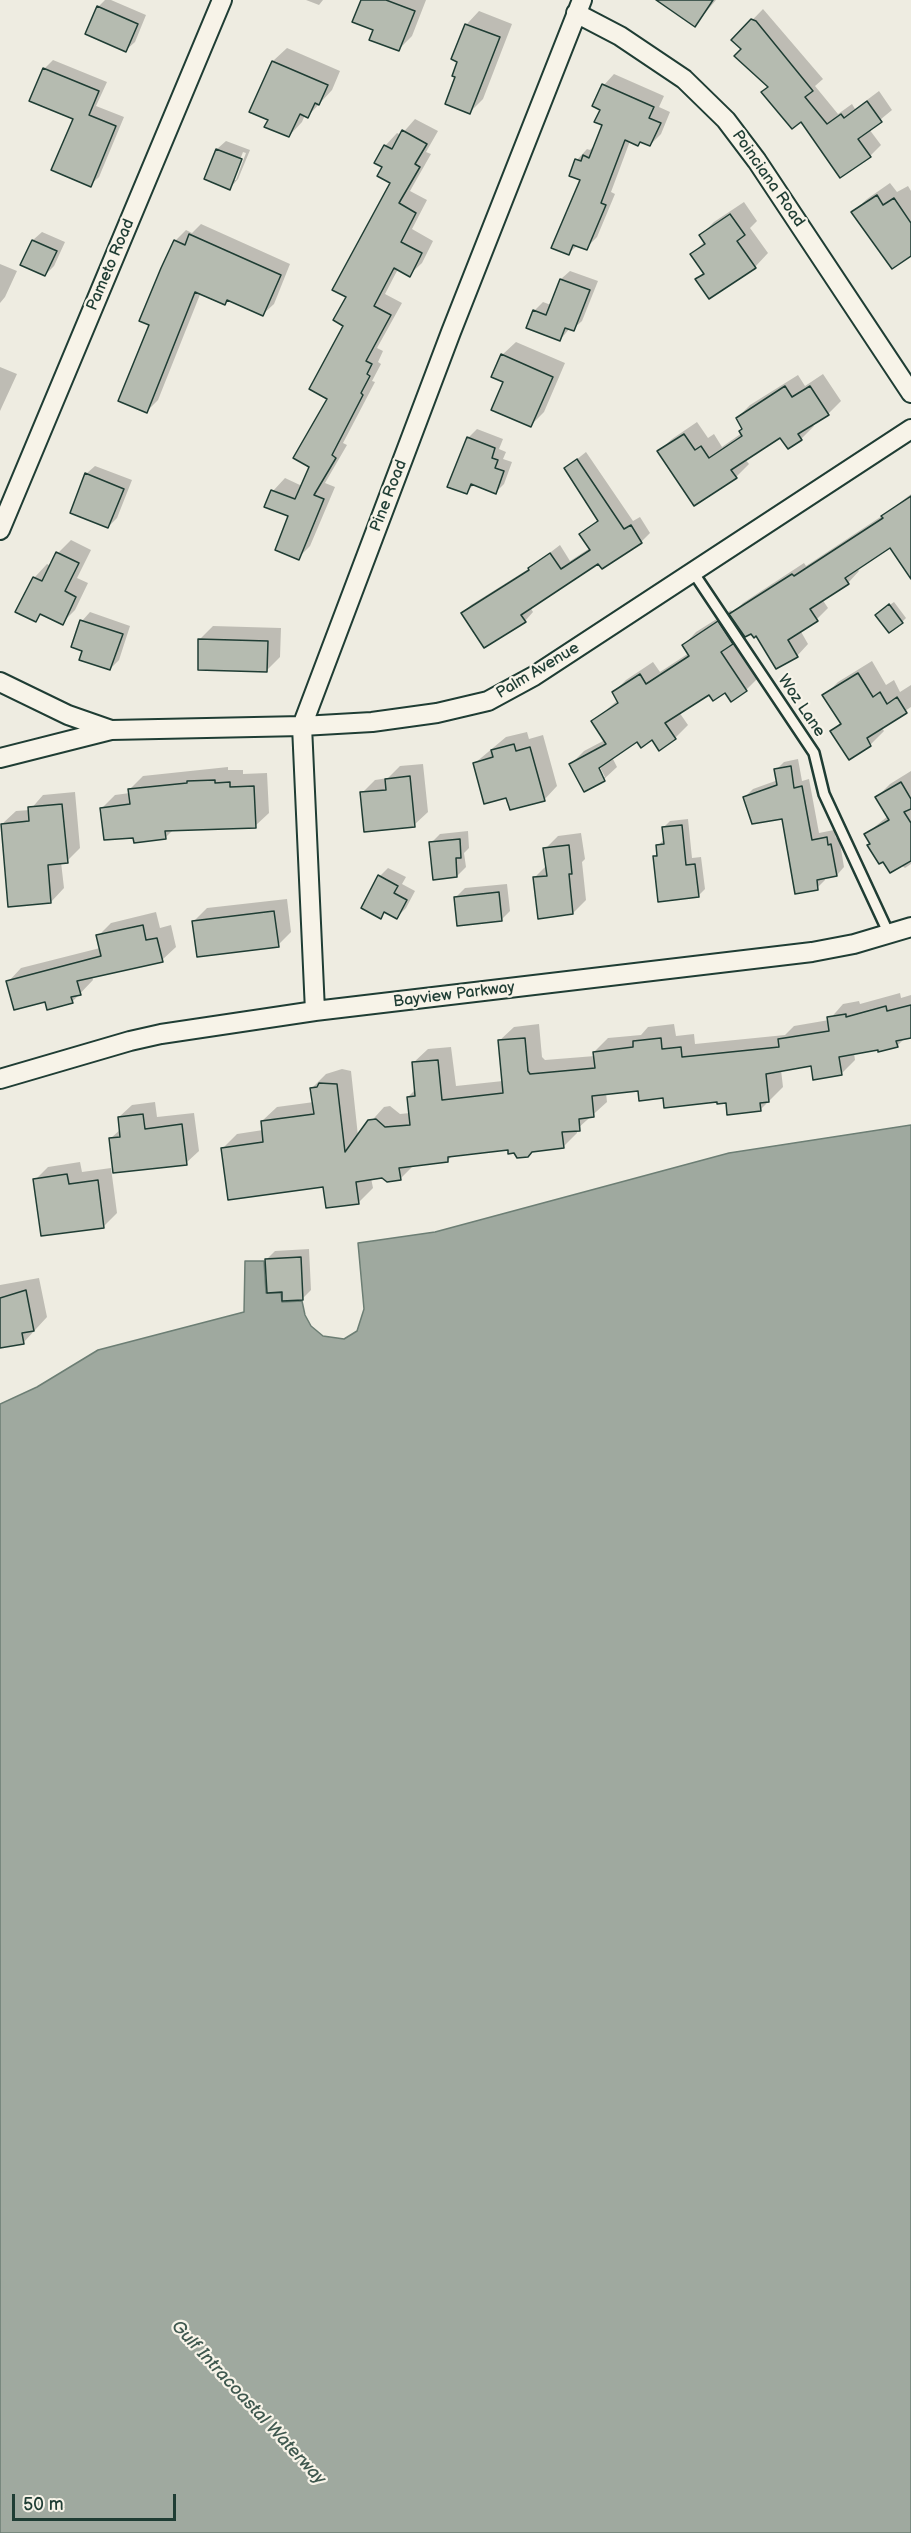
<!DOCTYPE html>
<style>
body{margin:0}
#map{position:relative;width:911px;height:2533px;overflow:hidden;background:#eeece1;font-family:"Balsamiq Sans",sans-serif}
canvas{display:block}
.scale{position:absolute;left:12px;top:2494px;width:164px;height:27px;box-sizing:border-box;border:3px solid #1f3d34;border-top:0;padding-left:8px;font-size:18px;line-height:21px;white-space:nowrap;color:#1f3d34;-webkit-text-stroke:4px #f7f3e8;paint-order:stroke}
</style>
<div id="map">
<canvas width="911" height="2533"></canvas>
<div class="scale">50 m</div>
</div>
<script>
const c = document.querySelector('canvas').getContext('2d');
c.lineJoin = 'round';
function paint(path, color) {
  c.fillStyle = color;
  c.fill(path, 'evenodd');
}
function shape(rows) {
  const path = new Path2D();
  for (const r of rows) {
    path.moveTo(r[0], r[1]);
    for (let i = 2; i < r.length; i += 2) path.lineTo(r[i], r[i + 1]);
  }
  return path;
}
function strokePath(path, color, width, dash) {
  c.strokeStyle = color;
  c.lineWidth = width;
  c.lineCap = dash ? 'butt' : 'round';
  c.setLineDash(dash || []);
  c.stroke(path);
}
function drawText(font, color, halo, rows, align = 'center') {
  c.font = font + ' "Balsamiq Sans",sans-serif';
  c.lineWidth = 4.5;
  c.setLineDash([]);
  c.textBaseline = 'middle';
  c.strokeStyle = halo;
  c.fillStyle = color;
  for (const [text, x, y, turn = 0] of rows) {
    c.save();
    c.translate(x, y);
    c.rotate((+turn || 0) * Math.PI / 180);
    c.textAlign = isNaN(turn) ? turn : align;
    if (halo) c.strokeText(text, 0, 0);
    c.fillText(text, 0, 0);
    c.restore();
  }
}
const water = shape([
 [911,1125,911,2533,0,2533,0,1404,37,1387,98,1350,244,1312,245,1261,264,1261,266,1293,281,1293,282,1302,302,1301,305,1315,311,1326,323,1336,344,1339,357,1331,364,1309,358,1243,435,1232,729,1153,911,1125]
]);
paint(water, '#9fa99f');
strokePath(water, '#6c7e74', 1.5);
paint(shape([
 [105,0,111,0,146,15,135,42,126,50,98,7],
 [306,0,323,0,319,5],
 [362,0,426,0,412,36,399,49,375,29],
 [659,0,716,0,695,25],
 [763,9,823,79,815,86,838,114,852,104,855,109,879,91,892,110,869,129,881,145,870,156,801,120,769,86,743,49,733,40],
 [479,11,512,24,483,99,470,112,457,76,466,25],
 [287,48,340,71,332,90,308,116,305,115,302,122,289,136,270,119,251,111,273,61],
 [53,60,107,82,96,106,124,117,99,177,90,185,75,118,44,69],
 [614,74,664,96,659,107,670,112,661,134,650,145,641,141,630,141,611,192,615,194,597,237,586,248,578,245,569,253,582,179,577,160,587,149,590,150,595,145,604,124,604,85],
 [415,119,438,131,426,152,431,154,410,191,427,200,412,229,433,241,422,263,409,275,398,269,385,294,402,303,377,348,383,351,378,362,381,364,372,381,375,382,343,443,347,445,325,483,335,487,310,546,298,558,290,515,266,506,273,491,285,478,302,486,310,466,329,399,345,325,348,297,392,182,384,166,385,146,397,133,401,135],
 [226,141,250,150,238,179,230,188,217,149],
 [243,152,246,153,236,180,232,180],
 [890,183,897,192,908,186,911,191,911,255,853,212,867,199],
 [744,202,757,221,750,228,768,253,755,267,697,279,704,272,692,254,705,241,701,235,714,222],
 [201,224,290,264,274,304,263,314,229,299,225,303,201,292,158,400,147,411,151,325,175,241,186,230,192,233],
 [42,232,65,242,54,266,45,275,33,240],
 [0,264,17,271,5,297,0,303],
 [570,271,598,281,582,321,573,329,570,328,560,340,534,311,543,302,551,305,561,279],
 [516,342,565,363,544,412,531,425,505,382,502,355],
 [0,367,17,374,0,411],
 [823,374,841,401,828,414,812,424,814,426,801,439,781,436,745,459,749,464,736,477,659,451,672,439,697,422,708,438,714,434,722,447,742,433,744,428,737,418,750,405,798,375,805,386],
 [477,429,503,439,499,449,506,452,503,459,512,462,504,484,496,492,475,484,466,492,468,438],
 [586,452,633,521,640,517,650,533,641,542,602,567,599,562,530,607,533,612,525,621,463,613,471,605,530,568,560,545,570,561,590,548,581,534,599,519,566,468],
 [95,466,132,480,117,518,108,527,86,474],
 [911,494,911,561,890,546,857,568,859,571,848,583,822,599,828,608,817,619,800,630,808,644,797,656,751,632,743,632,735,641,759,677,746,690,709,693,679,712,688,725,675,738,659,749,653,738,637,740,612,757,617,767,604,779,584,790,571,764,584,751,605,740,592,722,618,700,613,693,626,680,653,662,660,672,689,653,684,645,696,632,731,610,733,613,743,603,804,563,806,566,888,512],
 [596,760,605,777,602,777],
 [71,540,91,550,77,578,88,583,75,610,62,623,42,613,35,620,34,578,47,564,51,566,58,553],
 [894,602,906,618,902,622,881,611],
 [90,612,130,626,119,660,110,669,84,650,82,621],
 [213,626,281,628,280,657,266,671,200,639],
 [872,661,886,685,894,680,900,692,911,685,911,707,881,727,884,731,871,744,849,758,832,731,841,722,824,696,838,682],
 [527,732,529,739,543,735,557,786,544,800,475,763,506,737],
 [798,759,802,781,809,779,819,833,834,830,836,838,839,837,844,867,837,875,825,877,825,880,817,888,784,817,745,797,753,789,778,780,776,770,784,762],
 [423,764,428,812,414,825,362,793,375,780,388,778,400,766],
 [228,767,228,770,243,770,243,774,267,773,269,813,255,826,174,829,165,838,135,836,102,808,115,795,130,793,130,789,143,776],
 [911,771,911,864,905,868,871,844,866,834,888,816,877,797,890,784],
 [75,792,80,848,67,861,61,862,64,888,51,902,2,824,16,811,30,810,43,795],
 [688,819,692,858,701,857,705,889,698,896,654,857,658,853,658,846,664,839,663,828,670,821],
 [468,831,469,848,464,853,466,867,457,876,431,843,440,834],
 [581,833,585,859,582,862,586,900,573,913,534,878,547,865,545,849,558,836],
 [388,868,406,877,402,884,415,891,406,908,397,917,386,911,380,917,380,876],
 [507,884,510,911,501,920,456,897,465,888],
 [287,899,291,932,278,945,194,921,207,908],
 [156,912,160,928,171,925,176,947,162,960,92,976,93,980,72,1002,46,1001,8,982,21,968,100,948,98,936,111,923],
 [900,993,901,998,911,995,911,1036,906,1037,897,1046,854,1053,855,1060,841,1074,812,1065,781,1070,783,1087,760,1110,718,1100,664,1097,640,1090,606,1093,607,1102,577,1129,577,1133,563,1147,532,1150,510,1148,453,1155,448,1160,415,1164,400,1179,371,1178,373,1188,359,1202,324,1185,223,1148,237,1134,263,1130,262,1121,277,1107,314,1102,312,1088,326,1074,342,1069,351,1071,358,1136,384,1107,390,1106,400,1114,410,1113,408,1097,416,1089,413,1063,428,1049,451,1047,456,1086,503,1081,499,1041,514,1027,539,1024,542,1057,545,1060,595,1056,594,1052,608,1038,641,1035,648,1027,674,1024,676,1036,694,1034,695,1044,785,1035,794,1026,829,1020,843,1004,859,1001,860,1004],
 [155,1102,157,1117,194,1113,199,1151,186,1163,111,1138,121,1129,119,1117,132,1105],
 [80,1162,82,1172,111,1168,117,1213,104,1226,42,1235,35,1180,48,1167],
 [309,1249,311,1290,302,1299,283,1290,267,1259,275,1251],
 [39,1278,47,1317,24,1342,0,1347,0,1285]
]), '#0003');
const building = shape([
 [361,0,386,0,415,11,399,51,369,40,373,30,352,22,361,0],
 [656,0,713,0,695,27,656,0],
 [97,6,138,24,126,52,85,34,97,6],
 [751,19,756,21,813,91,805,97,827,124,841,114,844,118,867,101,882,122,858,139,871,157,840,178,801,122,792,129,761,92,768,87,734,56,741,49,731,40,751,19],
 [465,24,500,37,470,114,445,104,455,77,452,76,457,62,451,59,465,24],
 [272,61,328,85,319,105,315,103,308,118,300,114,289,137,264,127,268,120,249,112,272,61],
 [43,68,99,91,89,115,116,126,91,187,51,170,73,119,29,101,43,68],
 [602,84,654,107,649,118,661,123,650,146,640,142,638,146,625,140,601,203,606,205,587,250,573,245,569,255,551,248,580,180,569,176,575,159,581,161,583,155,589,158,602,125,594,122,600,110,592,106,602,84],
 [402,130,427,144,415,164,420,167,399,203,416,213,401,242,422,253,410,277,394,268,374,306,391,315,366,361,372,364,367,374,370,376,361,393,363,395,332,455,336,458,314,495,324,499,299,560,275,550,288,516,264,507,271,490,295,499,309,467,293,458,327,399,309,389,343,326,333,320,346,297,332,290,390,183,377,176,382,167,374,163,384,145,392,149,402,130],
 [216,149,242,159,230,190,204,179,216,149],
 [877,195,883,205,894,198,911,223,911,256,892,269,851,212,877,195],
 [730,214,745,235,737,241,756,268,709,299,695,279,704,274,690,254,705,244,699,235,730,214],
 [189,234,281,275,263,316,227,300,225,305,195,292,147,413,118,401,149,325,139,321,161,268,174,240,185,245,189,234],
 [32,240,57,251,45,276,20,265,32,240],
 [560,279,590,290,574,331,565,328,560,341,526,328,533,310,546,315,560,279],
 [501,354,553,377,531,427,491,410,503,382,491,377,501,354],
 [785,386,792,397,810,386,829,415,798,434,802,440,788,449,780,438,731,470,737,478,694,506,657,451,684,434,695,450,701,446,709,458,742,436,739,431,742,429,736,418,785,386],
 [467,437,495,448,492,458,498,460,495,468,504,471,496,494,471,484,467,494,447,487,467,437],
 [577,459,624,529,631,525,642,543,602,569,598,564,521,615,526,622,484,648,461,613,529,570,528,568,550,553,561,569,590,550,579,534,598,521,564,468,577,459],
 [85,473,124,489,108,528,70,513,85,473],
 [911,496,911,579,890,548,845,578,849,584,810,609,818,621,788,640,798,657,776,669,756,636,754,638,751,634,745,637,729,614,792,574,794,576,883,518,881,516,911,496],
 [56,552,79,563,65,591,76,597,63,625,40,614,36,622,15,612,33,577,42,581,56,552],
 [889,604,903,623,889,633,875,615,889,604],
 [80,620,123,634,110,670,79,660,82,651,71,647,80,620],
 [718,621,733,644,721,652,747,691,731,702,725,693,713,701,709,695,665,723,676,739,659,751,652,740,641,748,637,742,599,768,605,781,584,792,569,764,606,744,591,721,618,703,612,692,640,674,646,684,689,656,682,645,718,621],
 [198,639,268,641,267,672,198,670,198,639],
 [858,673,873,697,880,692,887,704,897,697,907,713,867,738,871,746,849,760,830,731,841,724,822,695,858,673],
 [514,744,516,751,530,747,545,801,510,810,506,798,484,804,473,763,493,757,491,750,514,744],
 [791,766,794,788,802,786,812,840,827,837,828,845,831,844,837,876,817,880,818,890,795,894,782,819,752,824,743,797,777,785,774,769,791,766],
 [410,776,415,827,364,832,360,792,386,790,385,779,410,776],
 [215,780,215,783,230,782,230,787,254,786,256,828,165,831,166,839,134,843,133,838,104,840,100,808,130,804,128,789,187,783,187,781,215,780],
 [901,782,911,799,911,809,904,812,911,823,911,861,890,873,883,862,879,864,867,845,870,844,864,834,889,820,875,797,901,782],
 [62,804,68,863,48,865,51,903,8,907,1,824,29,821,28,807,62,804],
 [682,825,686,865,695,864,699,897,658,902,653,856,657,856,656,845,664,844,662,827,682,825],
 [460,839,461,858,456,858,457,877,433,880,429,842,460,839],
 [569,845,572,874,569,874,573,914,538,919,533,877,547,876,543,848,569,845],
 [378,875,398,886,394,893,407,900,397,919,384,912,381,919,361,908,378,875],
 [499,892,502,921,457,926,454,897,499,892],
 [274,911,279,947,197,957,192,921,274,911],
 [143,925,146,940,157,938,163,962,77,981,81,995,71,997,73,1003,47,1010,45,1002,14,1010,6,981,101,956,96,935,143,925],
 [911,1005,911,1038,896,1041,898,1047,878,1052,878,1050,839,1057,842,1075,813,1080,811,1066,766,1074,769,1102,760,1103,761,1111,727,1115,726,1103,717,1104,717,1102,664,1108,663,1098,639,1101,638,1091,592,1096,594,1117,579,1119,580,1131,562,1132,564,1148,532,1152,528,1157,517,1158,514,1153,508,1154,508,1150,448,1157,448,1162,399,1168,401,1180,387,1182,382,1178,356,1182,359,1204,326,1208,323,1187,228,1200,221,1148,263,1142,261,1121,314,1114,310,1088,317,1087,319,1083,337,1084,345,1152,368,1120,376,1119,385,1127,410,1125,407,1097,415,1096,412,1062,438,1060,442,1100,503,1093,498,1040,525,1038,528,1071,530,1074,595,1068,593,1052,633,1047,633,1041,661,1038,662,1049,681,1047,682,1057,779,1047,778,1039,829,1031,827,1017,846,1014,846,1017,886,1006,887,1011,911,1005],
 [143,1114,145,1129,182,1124,187,1165,113,1173,109,1138,120,1137,118,1117,143,1114],
 [67,1174,69,1184,98,1180,104,1228,41,1236,33,1179,67,1174],
 [301,1257,303,1300,282,1301,282,1292,267,1293,265,1259,301,1257],
 [26,1290,34,1331,22,1333,24,1344,0,1348,0,1298,26,1290]
]);
paint(building, '#b5bbb0');
strokePath(building, '#1f3d34', 1.5);
const lane = shape([
 [693,572,814,753,824,794,889,934]
]);
const street = shape([
 [576,13,620,36,684,79,726,120,757,161,911,393],
 [0,530,222,0],
 [0,682,68,715,111,730],
 [0,758,111,730,302,726,372,722,437,713,488,701,534,676,911,429],
 [315,1011,302,726,451,332,582,0],
 [0,1079,130,1041,161,1034,315,1011,812,952,854,944,911,927]
]);
strokePath(lane, '#1f3d34', 14);
strokePath(street, '#1f3d34', 22);
strokePath(lane, '#f7f3e8', 9);
strokePath(street, '#f7f3e8', 18);
drawText('16px', '#1f3d34', '#f7f3e8', [
 ["Poinciana Road",768,179,55],
 ["Pameto Road",111,265,-67],
 ["Pine Road",389,496,-69],
 ["Palm Avenue",538,671,-31],
 ["Woz Lane",801,706,56],
 ["Bayview Parkway",454,995,-7]
]);
drawText('italic 18px', '#3f584f', '#f7f3e8', [
 ["Gulf Intracoastal Waterway",248,2403,47]
]);
</script>
